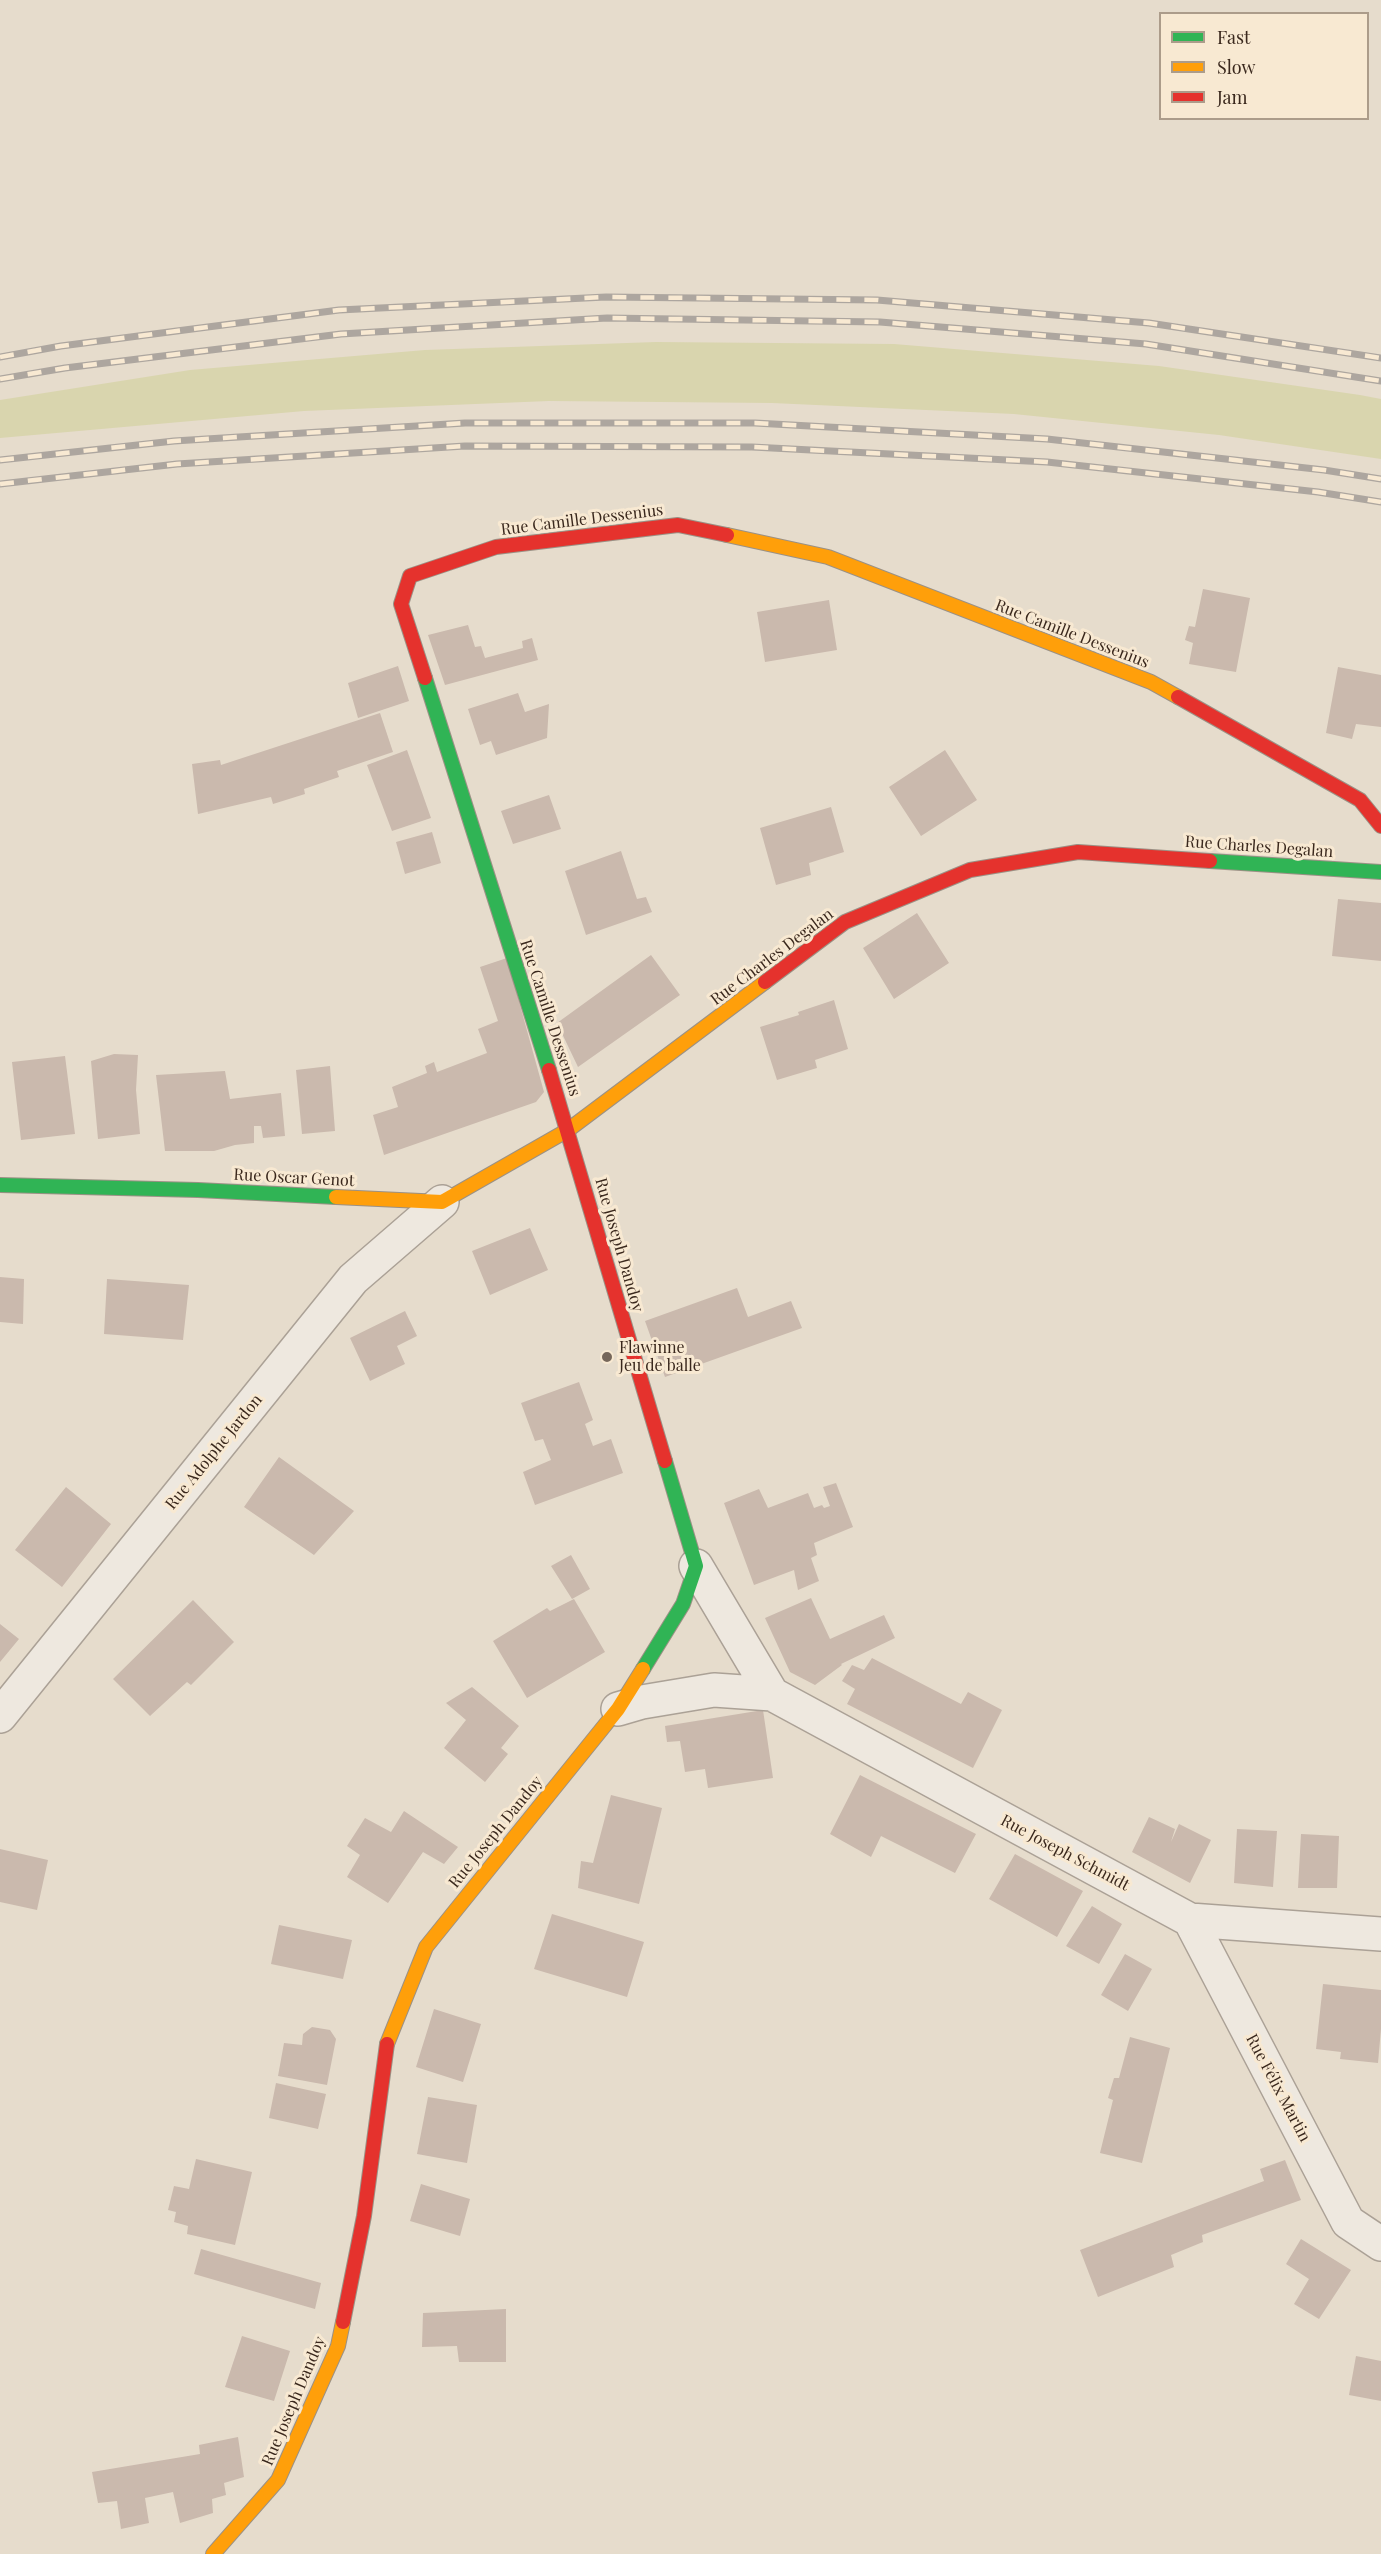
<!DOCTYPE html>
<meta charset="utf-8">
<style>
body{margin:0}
#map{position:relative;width:1381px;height:2554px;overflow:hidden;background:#e6dccc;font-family:"Playfair Display",serif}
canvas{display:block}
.legend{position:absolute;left:1159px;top:12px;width:210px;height:108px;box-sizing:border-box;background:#f8e9d2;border:2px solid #ac9c8a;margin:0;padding:8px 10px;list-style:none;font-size:18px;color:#3a281d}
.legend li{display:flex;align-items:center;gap:12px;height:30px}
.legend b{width:30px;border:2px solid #ac9c8a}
</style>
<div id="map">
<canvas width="1381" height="2554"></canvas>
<ul class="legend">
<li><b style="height:8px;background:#30b455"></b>Fast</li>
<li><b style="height:8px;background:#ff9f0a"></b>Slow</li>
<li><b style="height:8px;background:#e5322d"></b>Jam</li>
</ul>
</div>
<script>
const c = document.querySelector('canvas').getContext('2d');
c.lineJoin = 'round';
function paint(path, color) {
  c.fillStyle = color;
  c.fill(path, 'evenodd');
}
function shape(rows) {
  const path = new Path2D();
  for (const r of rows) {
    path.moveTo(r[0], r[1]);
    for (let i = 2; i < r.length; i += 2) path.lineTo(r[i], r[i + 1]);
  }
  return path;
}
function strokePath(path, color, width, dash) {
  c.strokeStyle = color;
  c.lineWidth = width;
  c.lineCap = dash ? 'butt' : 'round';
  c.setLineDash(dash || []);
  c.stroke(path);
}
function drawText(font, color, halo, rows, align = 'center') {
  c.font = font + ' "Playfair Display",serif';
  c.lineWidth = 6;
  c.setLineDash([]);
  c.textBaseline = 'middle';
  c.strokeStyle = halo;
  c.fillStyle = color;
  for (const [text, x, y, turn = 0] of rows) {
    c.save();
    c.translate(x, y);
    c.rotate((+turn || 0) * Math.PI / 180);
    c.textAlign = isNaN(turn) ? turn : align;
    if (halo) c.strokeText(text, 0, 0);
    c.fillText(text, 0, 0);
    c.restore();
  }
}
paint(shape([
 [656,342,894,344,1159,366,1360,395,1381,399,1381,459,1219,435,1014,414,772,403,549,401,304,411,0,438,0,400,190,370,425,350]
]), '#d9d5ae');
paint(shape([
 [1203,589,1250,598,1236,672,1189,664,1193,643,1185,640,1189,626,1195,627],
 [829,600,837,650,765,662,757,612],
 [468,625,475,647,481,646,485,658,523,648,522,641,532,638,538,660,445,685,428,635],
 [398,666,409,701,358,718,348,683],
 [1338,667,1381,675,1381,727,1356,724,1352,739,1326,733],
 [518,693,525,712,549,704,547,738,496,755,491,741,480,745,468,709],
 [380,713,393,752,337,771,339,777,304,789,305,794,273,804,271,797,198,814,192,764,220,760,221,765],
 [407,750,431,818,392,831,367,765],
 [945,750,977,800,921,836,889,787],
 [549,795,561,829,513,844,501,811],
 [831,807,844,852,809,863,811,875,776,885,760,828],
 [432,832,441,863,405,874,396,842],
 [621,851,637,899,646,897,652,912,586,935,565,871],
 [1338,899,1381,903,1381,961,1332,956],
 [917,913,949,963,894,999,863,948],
 [651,955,680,995,578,1067,557,1023],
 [507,958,544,1092,536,1102,384,1155,373,1115,398,1107,392,1087,427,1073,425,1066,434,1062,437,1072,487,1053,478,1029,498,1021,480,967],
 [834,1000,848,1049,815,1060,817,1068,777,1080,760,1027,799,1015,798,1012],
 [114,1054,138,1055,136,1090,140,1134,98,1139,91,1061],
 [65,1056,75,1134,21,1140,12,1062],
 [330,1066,335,1131,302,1134,296,1070],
 [225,1071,230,1099,281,1093,285,1136,263,1138,261,1126,254,1126,254,1143,235,1145,214,1151,165,1151,156,1075],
 [530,1228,548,1270,490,1295,472,1251],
 [0,1277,24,1279,23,1324,0,1322],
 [107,1279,189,1285,183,1340,104,1334],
 [737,1288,748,1317,791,1301,802,1328,665,1377,645,1321],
 [405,1311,417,1336,397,1346,405,1364,370,1381,350,1338],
 [579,1382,593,1420,585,1424,593,1446,611,1439,623,1473,535,1505,523,1472,551,1460,543,1439,535,1441,521,1403],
 [279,1457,354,1511,314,1555,244,1507],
 [836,1483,853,1527,814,1543,817,1555,811,1558,819,1581,798,1590,794,1570,754,1585,724,1503,759,1489,768,1508,808,1493,814,1508,822,1505,824,1508,830,1506,823,1487],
 [66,1487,111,1524,62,1587,15,1550],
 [571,1555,590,1589,572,1599,551,1566],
 [811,1598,830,1639,884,1615,895,1638,841,1664,842,1665,815,1685,790,1672,765,1618],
 [574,1599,605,1652,527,1698,493,1641,547,1608,550,1611],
 [193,1600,234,1642,191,1685,187,1682,150,1716,113,1679],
 [0,1624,19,1639,0,1662],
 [872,1658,961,1704,968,1692,1002,1710,973,1768,847,1704,855,1689,842,1681,852,1665,864,1670],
 [472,1687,519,1726,501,1748,508,1754,485,1782,444,1748,466,1720,446,1703],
 [763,1710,773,1778,708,1788,705,1769,685,1772,680,1741,667,1742,665,1726],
 [860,1775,976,1834,955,1873,881,1836,871,1857,830,1834],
 [611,1795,662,1808,639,1904,578,1888,581,1861,593,1863],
 [404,1811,458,1847,444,1864,423,1852,388,1903,347,1877,360,1855,347,1846,365,1818,391,1832],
 [1149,1817,1175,1829,1171,1842,1179,1824,1211,1840,1190,1883,1132,1852],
 [1237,1829,1277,1831,1273,1887,1234,1883],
 [1301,1834,1339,1836,1337,1888,1298,1888],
 [0,1849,48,1860,37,1910,0,1902],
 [1015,1854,1083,1891,1057,1937,989,1899],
 [1092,1906,1122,1924,1099,1964,1066,1946],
 [552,1914,644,1942,627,1997,534,1969],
 [279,1925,352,1940,343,1979,271,1964],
 [1125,1954,1152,1969,1128,2011,1101,1995],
 [1323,1984,1381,1990,1381,2029,1378,2063,1340,2059,1341,2052,1316,2049],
 [434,2009,481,2024,463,2082,416,2067],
 [312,2027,330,2030,336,2039,327,2085,278,2076,284,2043,302,2045,303,2034],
 [1130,2037,1170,2048,1142,2163,1100,2153,1113,2100,1108,2098,1114,2078,1119,2078],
 [276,2083,326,2094,318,2129,269,2118],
 [428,2097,477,2105,467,2163,417,2154],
 [196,2159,252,2172,235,2245,187,2234,188,2226,174,2222,176,2212,168,2210,174,2186,189,2189],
 [1285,2160,1301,2200,1202,2235,1203,2242,1171,2255,1174,2267,1098,2297,1080,2250,1264,2181,1260,2169],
 [421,2184,470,2199,460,2236,410,2221],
 [1301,2239,1351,2270,1319,2319,1294,2304,1309,2279,1286,2264],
 [201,2249,321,2283,315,2309,194,2274],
 [506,2309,506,2362,459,2362,457,2346,422,2347,423,2313],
 [242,2336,290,2351,274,2401,225,2387],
 [1356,2356,1381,2361,1381,2401,1349,2395],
 [238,2437,244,2477,224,2483,226,2495,212,2499,213,2513,180,2523,173,2492,145,2498,149,2523,121,2529,117,2501,98,2503,92,2472,200,2454,199,2445]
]), '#cab9ad');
const street = shape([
 [696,1566,772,1694],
 [618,1709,642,1702,714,1690,772,1694,1190,1920,1381,1934],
 [0,1716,353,1279,442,1202],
 [1190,1920,1348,2222,1381,2244]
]);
const fast = shape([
 [425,678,549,1070],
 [1210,861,1381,872],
 [0,1185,198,1190,336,1197],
 [643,1669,683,1604,696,1566,665,1461]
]);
const slow = shape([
 [727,535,828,557,1151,682,1178,697],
 [336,1197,442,1202,568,1130,765,982],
 [387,2044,426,1947,618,1709,643,1669],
 [213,2554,278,2480,338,2346,343,2322]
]);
const jam = shape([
 [425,678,401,604,410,576,496,547,678,525,727,535],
 [1178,697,1360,800,1381,826],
 [765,982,845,922,970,870,1078,852,1210,861],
 [549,1070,665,1461],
 [343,2322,364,2216,387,2044]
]);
strokePath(street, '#aba196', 36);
strokePath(fast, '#9b9185', 16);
strokePath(slow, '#9b9185', 16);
strokePath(jam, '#9b9185', 16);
strokePath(street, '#eee8df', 33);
strokePath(fast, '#30b455', 14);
strokePath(slow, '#ff9f0a', 14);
strokePath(jam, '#e5322d', 14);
const rail = shape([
 [0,357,61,346,339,310,606,297,877,300,1149,323,1381,358],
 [0,379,65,368,341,334,607,318,880,322,1146,344,1381,381],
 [0,460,174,441,465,423,755,423,1047,439,1324,470,1381,479],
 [0,484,177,464,465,446,752,447,1047,462,1318,492,1381,502]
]);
strokePath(rail, '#ada69f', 7);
strokePath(rail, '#f8e9d2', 4.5, [14]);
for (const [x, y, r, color] of [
 [607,1357,6,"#76675a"]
]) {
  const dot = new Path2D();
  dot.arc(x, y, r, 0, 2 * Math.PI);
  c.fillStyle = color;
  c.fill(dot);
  strokePath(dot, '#f8e9d2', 2);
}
drawText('16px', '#3a281d', '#f8e9d2', [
 ["Rue Camille Dessenius",582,520,-7],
 ["Rue Camille Dessenius",1072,634,21],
 ["Rue Charles Degalan",1259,847,4],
 ["Rue Charles Degalan",772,957,-37],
 ["Rue Camille Dessenius",550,1018,72],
 ["Rue Oscar Genot",294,1178,3],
 ["Rue Joseph Dandoy",619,1245,74],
 ["Rue Adolphe Jardon",214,1452,-51],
 ["Rue Joseph Dandoy",496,1832,-51],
 ["Rue Joseph Schmidt",1065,1853,28],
 ["Rue Félix Martin",1278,2088,62],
 ["Rue Joseph Dandoy",294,2401,-67]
]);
drawText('16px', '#3a281d', '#f8e9d2', [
 ["Flawinne",619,1348],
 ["Jeu de balle",619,1366]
], 'left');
</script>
